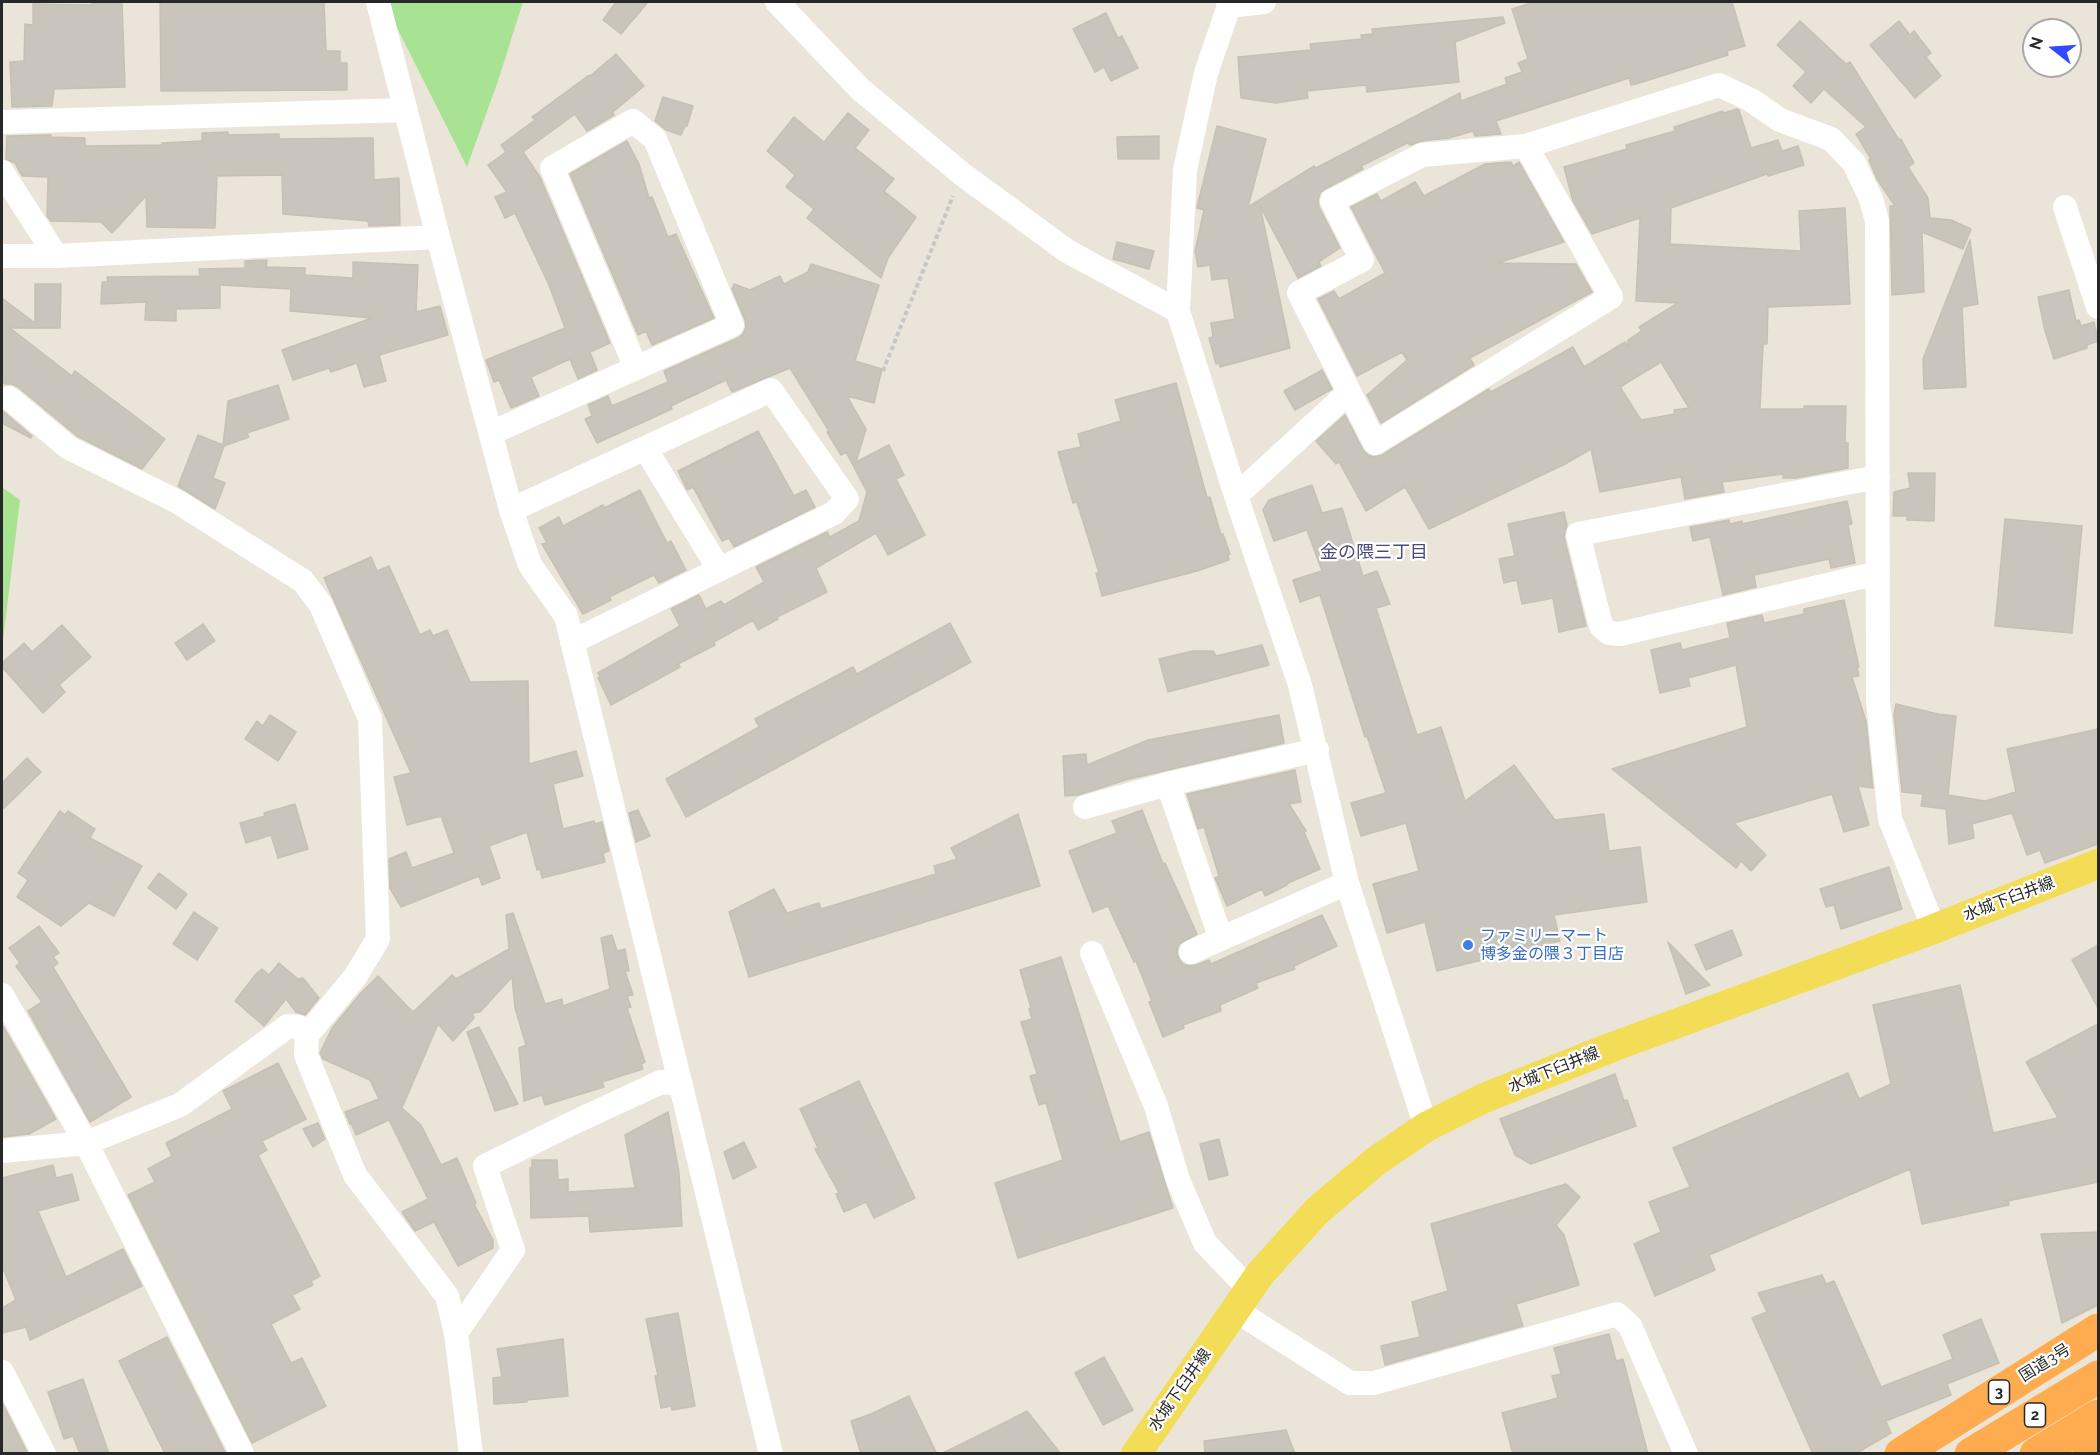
<!DOCTYPE html>
<meta charset="utf-8">
<style>
body{margin:0}
#map{position:relative;width:2100px;height:1455px;overflow:hidden;background:#ebe5d9;font-family:Raleway,sans-serif}
canvas{display:block}
.frame{position:absolute;inset:0;border:3px solid #282828;pointer-events:none}
.north{position:absolute;left:2022px;top:18px;width:60px;height:60px;box-sizing:border-box;background:#fff;border:2px solid #a9a9a9;border-radius:50%;rotate:287deg;font-size:16px;font-weight:700;line-height:24px;text-align:center;color:#282828}
.north::after{content:'';display:block;margin:auto;width:21px;height:27px;background:#3448fd;clip-path:polygon(50% 0,100% 100%,50% 72%,0 100%)}
</style>
<div id="map">
<canvas width="2100" height="1455"></canvas>
<div class="frame"></div>
<div class="north">N</div>
</div>
<script>
const c = document.querySelector('canvas').getContext('2d');
c.lineJoin = 'round';
function paint(path, color) {
  c.fillStyle = color;
  c.fill(path, 'evenodd');
}
function shape(rows) {
  const path = new Path2D();
  for (const r of rows) {
    path.moveTo(r[0], r[1]);
    for (let i = 2; i < r.length; i += 2) path.lineTo(r[i], r[i + 1]);
  }
  return path;
}
function strokePath(path, color, width, dash) {
  c.strokeStyle = color;
  c.lineWidth = width;
  c.lineCap = dash ? 'butt' : 'round';
  c.setLineDash(dash || []);
  c.stroke(path);
}
function drawText(font, color, halo, rows, align = 'center') {
  c.font = font + ' Raleway,"Noto Sans JP",sans-serif';
  c.lineWidth = 4.5;
  c.setLineDash([]);
  c.textBaseline = 'middle';
  c.strokeStyle = halo;
  c.fillStyle = color;
  for (const [text, x, y, turn = 0] of rows) {
    c.save();
    c.translate(x, y);
    c.rotate((+turn || 0) * Math.PI / 180);
    c.textAlign = isNaN(turn) ? turn : align;
    if (halo) c.strokeText(text, 0, 0);
    c.fillText(text, 0, 0);
    c.restore();
  }
}
paint(shape([
 [384,2,523,2,498,81,467,167],
 [2,487,20,500,2,649]
]), '#a8e393');
const building = shape([
 [92,2,122,2,125,87,54,89,52,106,12,107,10,62,24,61,25,24,33,25,33,4,92,5,92,2],
 [160,2,324,2,326,51,340,51,340,63,347,63,347,90,161,91,160,2],
 [616,2,648,2,621,34,603,20,616,2],
 [1534,2,1732,2,1745,46,1727,51,1728,55,1636,84,1631,85,1629,78,1496,121,1501,134,1475,136,1473,131,1449,138,1421,141,1411,145,1407,143,1361,166,1363,169,1325,189,1320,193,1318,200,1319,207,1340,248,1319,262,1321,266,1298,278,1260,206,1290,348,1220,367,1219,363,1216,364,1209,338,1213,337,1211,323,1235,319,1228,278,1212,280,1210,265,1198,267,1195,251,1204,210,1197,208,1198,203,1217,126,1266,139,1248,207,1314,166,1316,168,1460,93,1461,101,1507,84,1505,78,1522,72,1518,63,1528,59,1512,9,1534,2],
 [1106,13,1118,38,1122,36,1138,68,1111,81,1104,67,1095,72,1073,29,1106,13],
 [1503,17,1505,23,1455,42,1459,82,1367,92,1366,85,1307,91,1308,98,1276,103,1241,98,1238,57,1311,50,1310,44,1362,39,1361,35,1373,34,1372,29,1503,17],
 [1800,21,1846,64,1850,62,1899,140,1901,139,1914,163,1908,167,1928,198,1930,218,1951,220,1971,229,1963,249,1922,232,1924,292,1892,295,1890,206,1895,206,1877,179,1869,160,1871,159,1856,134,1866,127,1824,89,1811,103,1793,86,1806,72,1777,45,1800,21],
 [1899,21,1910,35,1914,31,1931,53,1926,57,1941,76,1915,98,1870,45,1899,21],
 [616,54,644,86,613,112,614,115,587,131,575,114,523,152,540,177,610,343,590,352,597,370,578,379,570,359,531,377,539,396,511,408,499,380,494,382,486,360,565,328,549,285,515,213,505,218,495,197,507,192,488,165,506,152,501,145,535,120,532,117,589,75,590,76,616,54],
 [663,97,693,106,687,126,685,126,681,135,666,130,655,121,663,97],
 [1737,109,1739,110,1751,148,1778,140,1782,151,1798,146,1804,165,1768,176,1767,174,1671,208,1670,244,1801,251,1799,211,1845,208,1850,304,1768,307,1767,344,1763,344,1760,409,1804,409,1804,406,1846,406,1845,443,1848,443,1848,468,1796,478,1783,478,1783,474,1722,482,1724,492,1685,499,1681,477,1600,492,1591,449,1565,464,1429,529,1405,487,1366,511,1339,462,1336,464,1316,441,1345,415,1363,450,1368,455,1374,457,1382,455,1489,389,1491,392,1573,347,1584,367,1625,342,1628,347,1628,340,1642,331,1639,327,1678,303,1636,301,1640,218,1592,234,1573,201,1564,167,1627,149,1626,145,1675,131,1674,127,1723,111,1724,113,1737,109],
 [1661,362,1689,408,1674,410,1675,414,1641,420,1620,387,1661,362],
 [848,113,869,130,855,148,894,179,884,191,916,217,888,258,881,278,807,218,814,209,786,187,795,175,767,151,794,117,824,142,848,113],
 [228,132,228,135,279,134,279,139,373,138,374,180,399,178,400,225,369,226,368,221,283,214,282,175,217,176,215,228,147,227,146,196,112,233,101,222,51,221,47,216,48,177,22,176,15,163,6,159,7,136,51,135,51,137,85,138,85,146,162,145,162,143,202,141,202,133,228,132],
 [1159,136,1159,159,1118,159,1117,137,1159,136],
 [627,141,639,164,649,198,652,197,668,237,676,234,714,318,652,345,646,331,638,335,570,174,627,141],
 [1511,162,1513,166,1519,162,1564,242,1498,263,1576,264,1592,292,1470,358,1474,365,1381,423,1367,395,1407,360,1402,352,1357,376,1318,299,1334,291,1339,299,1385,273,1351,207,1377,194,1381,201,1415,182,1424,196,1485,164,1511,162],
 [1970,240,1978,304,1962,307,1966,387,1924,389,1923,359,1970,240],
 [1117,242,1154,251,1149,269,1113,259,1117,242],
 [267,260,266,267,305,268,305,275,353,278,353,262,418,265,416,312,440,306,448,335,379,355,386,381,364,387,357,363,331,372,329,368,293,380,282,350,372,318,290,311,291,289,220,285,220,308,176,309,176,321,145,320,146,302,101,304,102,282,108,282,107,277,200,276,199,269,245,268,245,261,267,260],
 [811,264,879,285,855,361,882,369,874,403,847,396,866,429,856,462,889,445,904,475,896,479,925,535,888,555,876,533,816,568,827,592,777,617,778,619,758,630,753,620,714,642,715,645,678,664,680,667,611,705,598,678,600,676,598,673,680,626,671,609,699,595,706,609,721,601,724,605,764,582,756,567,827,532,830,537,859,521,867,492,846,452,841,455,827,432,829,431,790,368,732,392,726,380,671,406,672,409,597,443,585,419,592,416,588,405,608,396,612,406,668,382,664,371,738,338,743,334,746,327,745,320,732,289,734,284,750,290,780,276,784,284,808,272,811,264],
 [35,284,61,284,60,328,10,328,72,376,75,371,165,439,142,469,77,436,18,387,12,384,5,384,2,382,2,298,35,323,35,284],
 [2069,290,2076,321,2079,320,2081,326,2094,322,2098,341,2087,345,2087,348,2054,359,2045,331,2038,297,2069,290],
 [1322,370,1332,389,1295,410,1284,391,1322,370],
 [1176,383,1207,498,1210,497,1221,535,1223,534,1230,554,1228,555,1229,560,1197,571,1102,596,1096,573,1099,573,1077,502,1073,503,1058,452,1081,447,1078,434,1121,421,1115,400,1176,383],
 [278,385,289,419,247,433,249,437,224,446,213,478,225,483,215,509,178,486,198,435,223,445,228,401,278,385],
 [4,412,32,436,31,438,2,423,4,412],
 [758,431,794,496,806,490,815,507,734,547,729,538,722,541,693,487,687,490,678,471,758,431],
 [1908,473,1935,473,1934,521,1907,520,1907,516,1893,516,1894,492,1910,488,1908,473],
 [1312,485,1322,513,1342,508,1363,576,1377,571,1390,604,1376,608,1417,735,1441,727,1465,801,1514,765,1555,820,1604,814,1609,851,1640,847,1647,902,1554,915,1560,941,1437,971,1425,922,1387,933,1373,884,1419,871,1406,823,1361,836,1351,803,1386,793,1367,736,1365,737,1320,595,1300,602,1293,580,1322,571,1307,530,1274,541,1263,510,1269,500,1312,485],
 [640,490,667,543,671,541,686,570,659,583,654,575,609,597,611,600,583,614,542,544,547,543,539,528,559,517,563,526,603,505,604,508,640,490],
 [1847,501,1852,524,1848,525,1855,563,1831,568,1829,559,1754,575,1756,587,1723,595,1710,537,1693,541,1690,527,1729,520,1730,524,1742,521,1742,524,1847,501],
 [1564,512,1567,526,1564,537,1586,626,1559,632,1553,598,1522,604,1517,580,1504,583,1499,559,1515,556,1508,524,1564,512],
 [2005,519,2082,526,2072,633,1995,626,2005,519],
 [371,557,377,571,389,566,420,635,430,630,433,636,447,630,470,682,528,681,529,764,576,751,583,776,553,784,563,829,594,821,595,824,602,822,609,851,603,853,605,862,542,878,540,869,537,870,527,832,489,846,500,878,482,885,479,876,401,907,390,888,389,859,406,852,412,868,454,853,441,816,407,825,394,777,411,773,324,578,371,557],
 [1844,600,1859,667,1857,667,1859,676,1852,677,1866,721,1873,788,1858,786,1869,825,1844,832,1832,794,1734,823,1766,855,1751,871,1741,861,1736,868,1612,769,1747,727,1736,665,1688,678,1690,686,1660,693,1651,650,1680,643,1682,650,1730,638,1727,623,1762,615,1764,623,1804,614,1804,609,1844,600],
 [950,623,971,662,686,817,666,779,759,727,755,719,853,667,857,674,950,623],
 [203,624,215,641,187,660,175,643,203,624],
 [62,625,91,657,59,685,65,692,43,713,2,667,2,663,24,643,32,652,62,625],
 [1262,645,1269,665,1168,692,1159,659,1193,651,1213,651,1216,656,1262,645],
 [1896,704,1938,714,1956,716,1948,795,1985,801,2016,792,2007,749,2098,729,2098,844,2045,863,2040,850,2027,855,2012,813,1972,824,1974,838,1949,844,1946,809,1921,806,1923,794,1902,792,1894,715,1896,704],
 [270,715,296,732,278,761,245,739,257,721,263,726,270,715],
 [1279,715,1284,743,1129,779,1078,795,1065,796,1063,756,1086,754,1087,765,1148,740,1279,715],
 [27,758,41,772,2,810,2,783,27,758],
 [1295,770,1301,802,1289,804,1306,831,1304,832,1320,869,1286,884,1287,885,1265,896,1262,889,1227,906,1215,878,1219,876,1204,827,1198,829,1187,794,1295,770],
 [295,804,308,849,278,858,271,835,246,843,240,823,265,816,264,813,295,804],
 [638,810,650,836,636,842,629,813,638,810],
 [1142,810,1163,864,1165,863,1197,934,1179,944,1177,951,1178,957,1183,964,1189,966,1196,965,1209,960,1211,964,1322,915,1337,946,1294,966,1295,969,1256,983,1258,988,1220,1005,1221,1011,1183,1025,1184,1028,1163,1037,1149,1002,1152,1001,1136,961,1134,962,1108,906,1093,912,1069,851,1117,833,1112,821,1142,810],
 [60,811,65,815,68,811,95,829,90,838,142,866,114,916,89,903,61,926,17,897,28,880,18,873,60,811],
 [1018,814,1040,886,749,977,729,912,774,889,787,913,819,903,821,909,936,874,934,866,957,859,951,848,1018,814],
 [1889,867,1902,909,1841,929,1834,905,1826,907,1820,889,1889,867],
 [159,873,187,894,176,909,148,888,159,873],
 [194,912,218,928,197,960,173,944,194,912],
 [513,913,545,1004,562,999,563,1006,610,989,601,938,612,935,617,951,625,949,629,971,625,971,633,995,627,996,631,1007,627,1008,645,1062,641,1064,643,1069,602,1082,604,1087,545,1105,542,1095,524,1101,519,1048,526,1045,515,1008,512,977,480,1012,472,1013,474,1018,453,1041,438,1024,402,1108,421,1125,441,1165,457,1158,476,1203,474,1204,493,1240,493,1248,458,1266,434,1222,415,1231,402,1212,428,1199,389,1120,356,1135,351,1123,350,1124,345,1112,379,1099,370,1080,323,1059,320,1053,332,1028,361,993,378,976,413,1012,452,975,456,979,509,949,506,915,513,913],
 [39,926,59,953,53,957,58,963,53,967,131,1097,90,1122,28,1011,42,1002,16,966,20,963,9,948,39,926],
 [1732,930,1742,955,1706,970,1695,945,1732,930],
 [1668,942,1710,985,1686,994,1668,942],
 [2098,945,2098,1008,2072,960,2098,945],
 [1061,957,1120,1142,1149,1132,1173,1208,1018,1258,995,1183,1063,1160,1046,1103,1039,1105,1030,1076,1037,1074,1021,1022,1032,1019,1029,1009,1031,1008,1020,970,1061,957],
 [279,963,298,979,303,978,319,998,305,1015,296,1012,286,999,264,1026,235,1001,256,974,262,969,269,975,279,963],
 [1960,985,1993,1133,2058,1118,2026,1062,2098,1024,2098,1182,2008,1201,2009,1205,1922,1224,1910,1169,1709,1255,1715,1270,1655,1296,1634,1244,1661,1232,1649,1202,1690,1187,1673,1148,1848,1073,1859,1099,1891,1084,1873,1005,1960,985],
 [2,1026,3,1026,56,1119,29,1134,2,1137,2,1026],
 [479,1027,518,1104,495,1111,467,1032,479,1027],
 [278,1063,306,1119,262,1141,267,1150,258,1155,320,1276,311,1281,313,1285,292,1295,300,1309,271,1324,291,1363,302,1358,326,1406,252,1443,128,1195,155,1182,148,1169,172,1156,166,1143,232,1109,223,1091,278,1063],
 [1615,1074,1624,1101,1627,1100,1636,1126,1531,1164,1515,1155,1500,1119,1615,1074],
 [859,1081,915,1198,874,1218,866,1202,844,1212,836,1194,839,1193,815,1149,818,1148,800,1109,859,1081],
 [668,1112,679,1173,682,1226,590,1232,589,1216,531,1218,530,1168,532,1168,532,1160,557,1160,558,1180,568,1179,568,1192,635,1188,625,1135,668,1112],
 [318,1123,325,1139,313,1147,303,1129,318,1123],
 [1219,1139,1228,1175,1209,1180,1200,1144,1219,1139],
 [744,1142,756,1167,733,1179,724,1152,744,1142],
 [53,1165,56,1178,72,1174,79,1200,38,1211,66,1277,123,1249,142,1286,30,1340,26,1327,2,1333,2,1308,16,1300,2,1266,2,1178,53,1165],
 [1566,1184,1580,1197,1556,1225,1564,1235,1579,1285,1516,1304,1523,1326,1385,1365,1381,1346,1420,1337,1412,1302,1448,1291,1431,1224,1566,1184],
 [2098,1232,2098,1305,2062,1323,2041,1234,2098,1232],
 [1822,1275,1826,1284,1834,1281,1881,1387,1953,1359,1943,1335,1981,1319,1999,1363,1947,1384,1951,1395,1886,1421,1891,1433,1855,1454,1813,1454,1752,1318,1767,1312,1758,1293,1822,1275],
 [678,1313,695,1406,672,1410,671,1406,661,1408,655,1376,658,1376,646,1319,678,1313],
 [1609,1334,1616,1361,1623,1359,1648,1454,1513,1454,1502,1413,1558,1398,1552,1376,1561,1374,1554,1348,1609,1334],
 [167,1337,226,1454,165,1454,119,1361,167,1337],
 [563,1339,568,1396,527,1400,527,1402,494,1404,493,1378,502,1377,497,1349,563,1339],
 [1104,1357,1133,1410,1103,1425,1075,1373,1104,1357],
 [83,1379,109,1454,80,1454,73,1436,64,1439,48,1392,83,1379],
 [909,1396,937,1454,861,1454,851,1421,871,1414,909,1396],
 [2,1402,28,1454,2,1454,2,1402],
 [1027,1411,1061,1454,941,1454,1010,1420,1027,1411],
 [1286,1430,1295,1454,1205,1454,1204,1441,1286,1430]
]);
paint(building, '#c9c4bc');
strokePath(building, '#c6c1b3', 1.5);
strokePath(shape([
 [883,371,953,196]
]), '#c7c7c7', 4, [4.5, 3]);
strokePath(shape([
 [378,2,438,237,511,510,530,565,566,616,771,1454],
 [777,2,860,89,962,174,1067,251,1178,311],
 [1228,2,1229,6,1206,73,1185,170,1178,311,1236,496,1300,685,1347,883,1426,1127],
 [1229,6,1264,2],
 [2,122,406,110],
 [1526,146,1611,297,1375,443,1299,293,1362,260,1332,201,1422,155,1526,146,1719,85,1751,100,1780,120,1831,139,1854,163,1871,199,1877,221,1878,701,1890,819,1934,929],
 [2,172,56,256],
 [2065,207,2098,307],
 [2,256,56,256,438,237],
 [9,398,69,448,178,502,303,581,321,605,370,719,378,939,355,977,307,1035],
 [491,433,732,325,655,139,633,121,552,168,636,368],
 [645,448,719,569],
 [1878,477,1578,534,1601,626,1609,633,1620,634,1878,573],
 [1236,496,1349,392],
 [511,510,771,390,847,499,834,513,572,642],
 [1168,784,1221,939],
 [1085,807,1168,784,1317,750],
 [1191,952,1347,883],
 [1092,953,1156,1106,1178,1180,1205,1243,1249,1289],
 [2,995,86,1143,242,1454],
 [2,1151,86,1143,180,1105,288,1026,299,1027,307,1035,306,1055,355,1175,447,1296,456,1333,471,1454],
 [1235,1310,1350,1383,1374,1383,1617,1314,1630,1326,1686,1454],
 [456,1333,513,1250,485,1166,577,1121,661,1082,681,1084],
 [2,1372,44,1454]
]), '#fff', 24);
strokePath(shape([
 [1136,1454,1260,1274,1317,1211,1376,1161,1426,1127,1484,1098,1615,1046,1934,929,2098,864]
]), '#f3dc56', 30);
strokePath(shape([
 [1901,1454,2098,1330],
 [1971,1454,2098,1377],
 [2036,1454,2098,1416],
 [2089,1454,2098,1448]
]), '#ffab50', 33);
for (const [x, y, r, color] of [
 [1468,945,6,"#3f7fe0"]
]) {
  const dot = new Path2D();
  dot.arc(x, y, r, 0, 2 * Math.PI);
  c.fillStyle = color;
  c.fill(dot);
  strokePath(dot, '#fff', 2);
}
for (const [x, y, w] of [
 [1999,1392,21],
 [2035,1415,21]
]) {
  const box = new Path2D();
  box.roundRect(x - w / 2, y - 12, w, 24, 4.5);
  c.fillStyle = '#fff';
  c.fill(box);
  strokePath(box, '#282828', 1.5);
}
drawText('bold 15px', '#282828', null, [
 ["3",1999,1392],
 ["2",2035,1415]
]);
drawText('16px', '#282828', '#fff', [
 ["水城下臼井線",2009,899,-21],
 ["水城下臼井線",1554,1070,-22],
 ["国道3号",2045,1363,-32],
 ["水城下臼井線",1180,1390,-55]
]);
drawText('16px', '#366cbe', '#fff', [
 ["ファミリーマート",1480,936],
 ["博多金の隈３丁目店",1480,954]
], 'left');
drawText('18px', '#484c79', '#fff', [
 ["金の隈三丁目",1374,553]
]);
</script>
